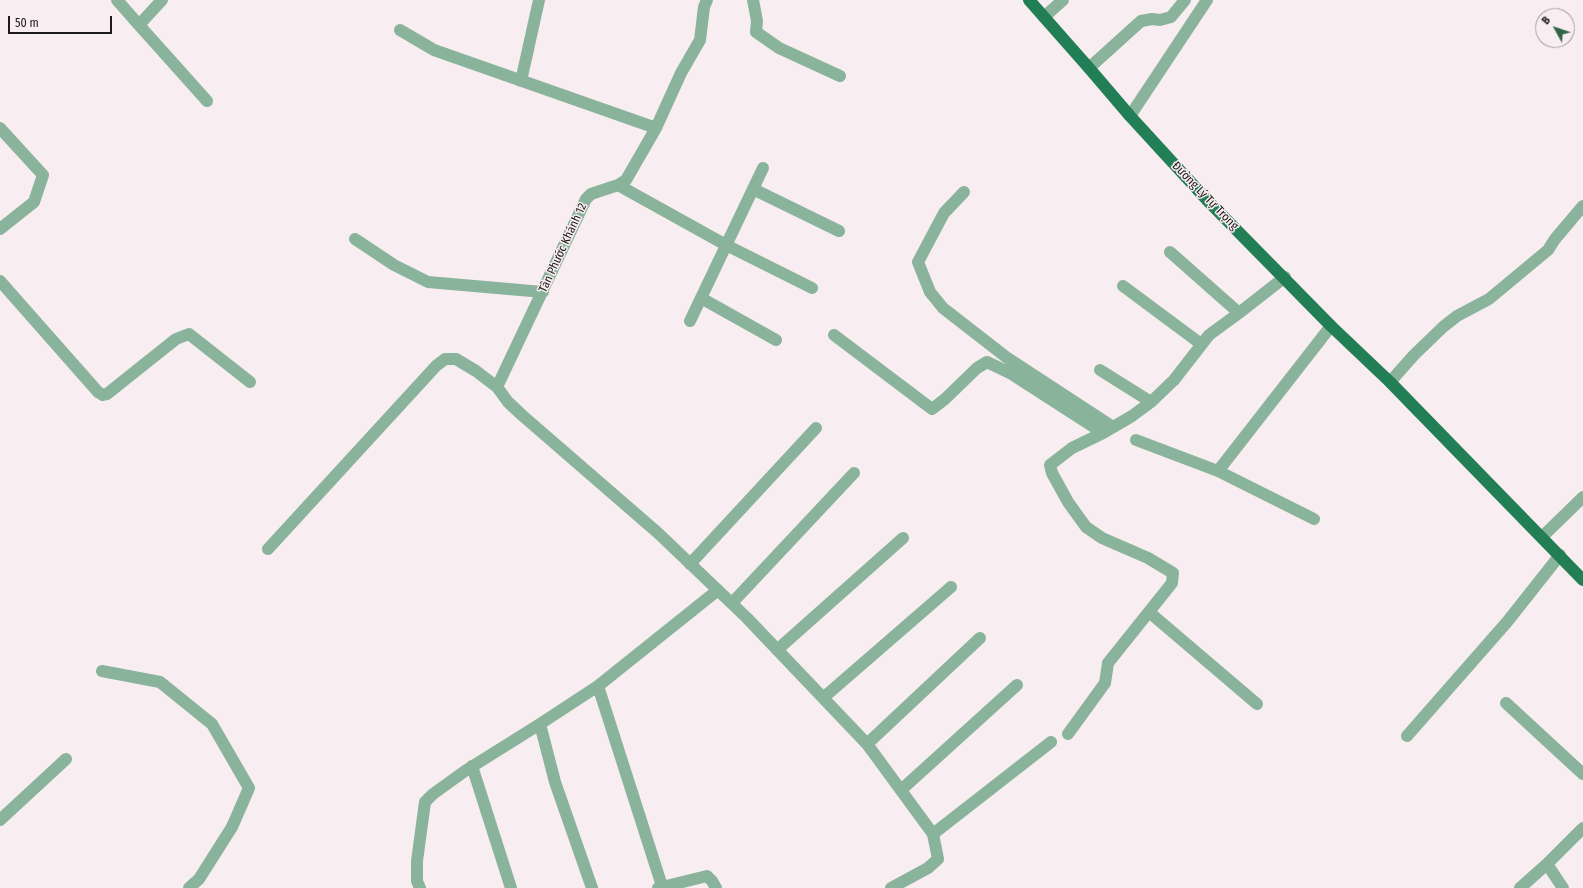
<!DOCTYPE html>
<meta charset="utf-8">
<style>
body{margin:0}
#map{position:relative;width:1583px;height:888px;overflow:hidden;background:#f8edf0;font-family:"Fira Sans Condensed",sans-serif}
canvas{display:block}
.north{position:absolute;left:1535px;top:8px;width:40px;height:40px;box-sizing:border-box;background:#f8edf0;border:1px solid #a0999b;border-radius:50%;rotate:310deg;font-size:11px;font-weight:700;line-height:16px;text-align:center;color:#1d1a1b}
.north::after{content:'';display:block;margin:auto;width:14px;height:18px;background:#31654a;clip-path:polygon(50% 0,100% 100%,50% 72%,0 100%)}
.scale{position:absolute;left:8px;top:16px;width:104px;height:18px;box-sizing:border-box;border:2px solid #1d1a1b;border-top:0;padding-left:5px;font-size:12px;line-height:14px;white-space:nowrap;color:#1d1a1b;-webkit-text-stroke:3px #f8edf0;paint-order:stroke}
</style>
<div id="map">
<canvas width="1583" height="888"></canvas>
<div class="north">B</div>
<div class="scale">50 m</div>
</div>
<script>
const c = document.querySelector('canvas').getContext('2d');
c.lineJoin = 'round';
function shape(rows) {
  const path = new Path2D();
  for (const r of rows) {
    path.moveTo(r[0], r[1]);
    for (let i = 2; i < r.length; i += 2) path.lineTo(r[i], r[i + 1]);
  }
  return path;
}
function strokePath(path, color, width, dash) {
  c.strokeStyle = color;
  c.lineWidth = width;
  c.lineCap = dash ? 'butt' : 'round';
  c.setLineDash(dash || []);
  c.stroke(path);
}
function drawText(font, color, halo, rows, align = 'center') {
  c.font = font + ' "Fira Sans Condensed",sans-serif';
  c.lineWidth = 3;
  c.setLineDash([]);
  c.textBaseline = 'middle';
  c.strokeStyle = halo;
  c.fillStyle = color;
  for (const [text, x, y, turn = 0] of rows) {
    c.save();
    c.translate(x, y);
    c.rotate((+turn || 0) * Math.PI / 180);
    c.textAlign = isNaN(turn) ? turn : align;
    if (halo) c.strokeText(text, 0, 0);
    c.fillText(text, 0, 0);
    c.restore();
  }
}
strokePath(shape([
 [117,0,139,25],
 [162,0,139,25,207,101],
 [753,0,757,21,756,32,779,48,840,76],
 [1044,17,1063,0],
 [400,30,434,50,656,128],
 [1089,68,1141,21,1152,19,1160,20,1171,17,1185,0],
 [521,81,539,0],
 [1130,116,1207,0],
 [0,128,43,175,34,202,0,229],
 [618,185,726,245,812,288],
 [753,189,839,231],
 [964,192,944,213,918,262,930,292,943,308,1006,357,1113,427],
 [355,239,394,265,428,282,543,292],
 [1170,252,1239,313],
 [0,281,98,392,103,395,107,394,176,339,189,334,250,382],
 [1123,286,1201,344],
 [701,298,776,340],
 [690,321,763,168],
 [834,335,932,409,945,399,977,368,987,362,1010,373,1103,433],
 [1100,370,1151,402],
 [1390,382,1414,355,1443,327,1457,316,1489,299,1548,250,1555,239,1583,206],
 [497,387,586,199,591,194,618,185,626,180,656,128,681,73,700,40,704,7,707,0],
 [1136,440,1218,471,1314,519],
 [1218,471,1331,326],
 [1542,537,1583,497],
 [268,549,436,366,445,359,456,359,476,371,497,387,508,402,523,416,658,533,747,618,867,744,933,834,938,859,928,868,891,888],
 [690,564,816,428],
 [732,603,854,473],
 [1149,612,1257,704],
 [777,650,903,538],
 [102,671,160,682,212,724,249,788,232,827,199,879,189,888],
 [598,686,662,886],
 [823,698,951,587],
 [1506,703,1583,774],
 [540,724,555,782,592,888],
 [1068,734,1105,683,1108,663,1172,583,1173,573,1148,558,1102,538,1086,527,1068,502,1052,473,1050,465,1072,448,1103,433,1132,416,1151,402,1174,380,1209,335,1239,313,1285,277],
 [1407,736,1507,622,1560,555],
 [867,744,980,638],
 [472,766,511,888],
 [901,790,1017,685],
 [0,820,66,759],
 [933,834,1051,742],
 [1547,864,1563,888],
 [420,888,417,881,417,861,425,802,433,794,465,771,540,724,598,686,718,590],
 [658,888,707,876,712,881,716,888],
 [1520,888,1547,864,1583,828]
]), '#8ab39b', 12);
strokePath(shape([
 [1029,0,1089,68,1130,116,1207,200,1331,326,1390,382,1583,580]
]), '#227e55', 12);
drawText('12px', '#1d1a1b', '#f8edf0', [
 ["Đường Lý Tự Trọng",1205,196,46],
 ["Tân Phước Khánh 12",563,248,-65]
]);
</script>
